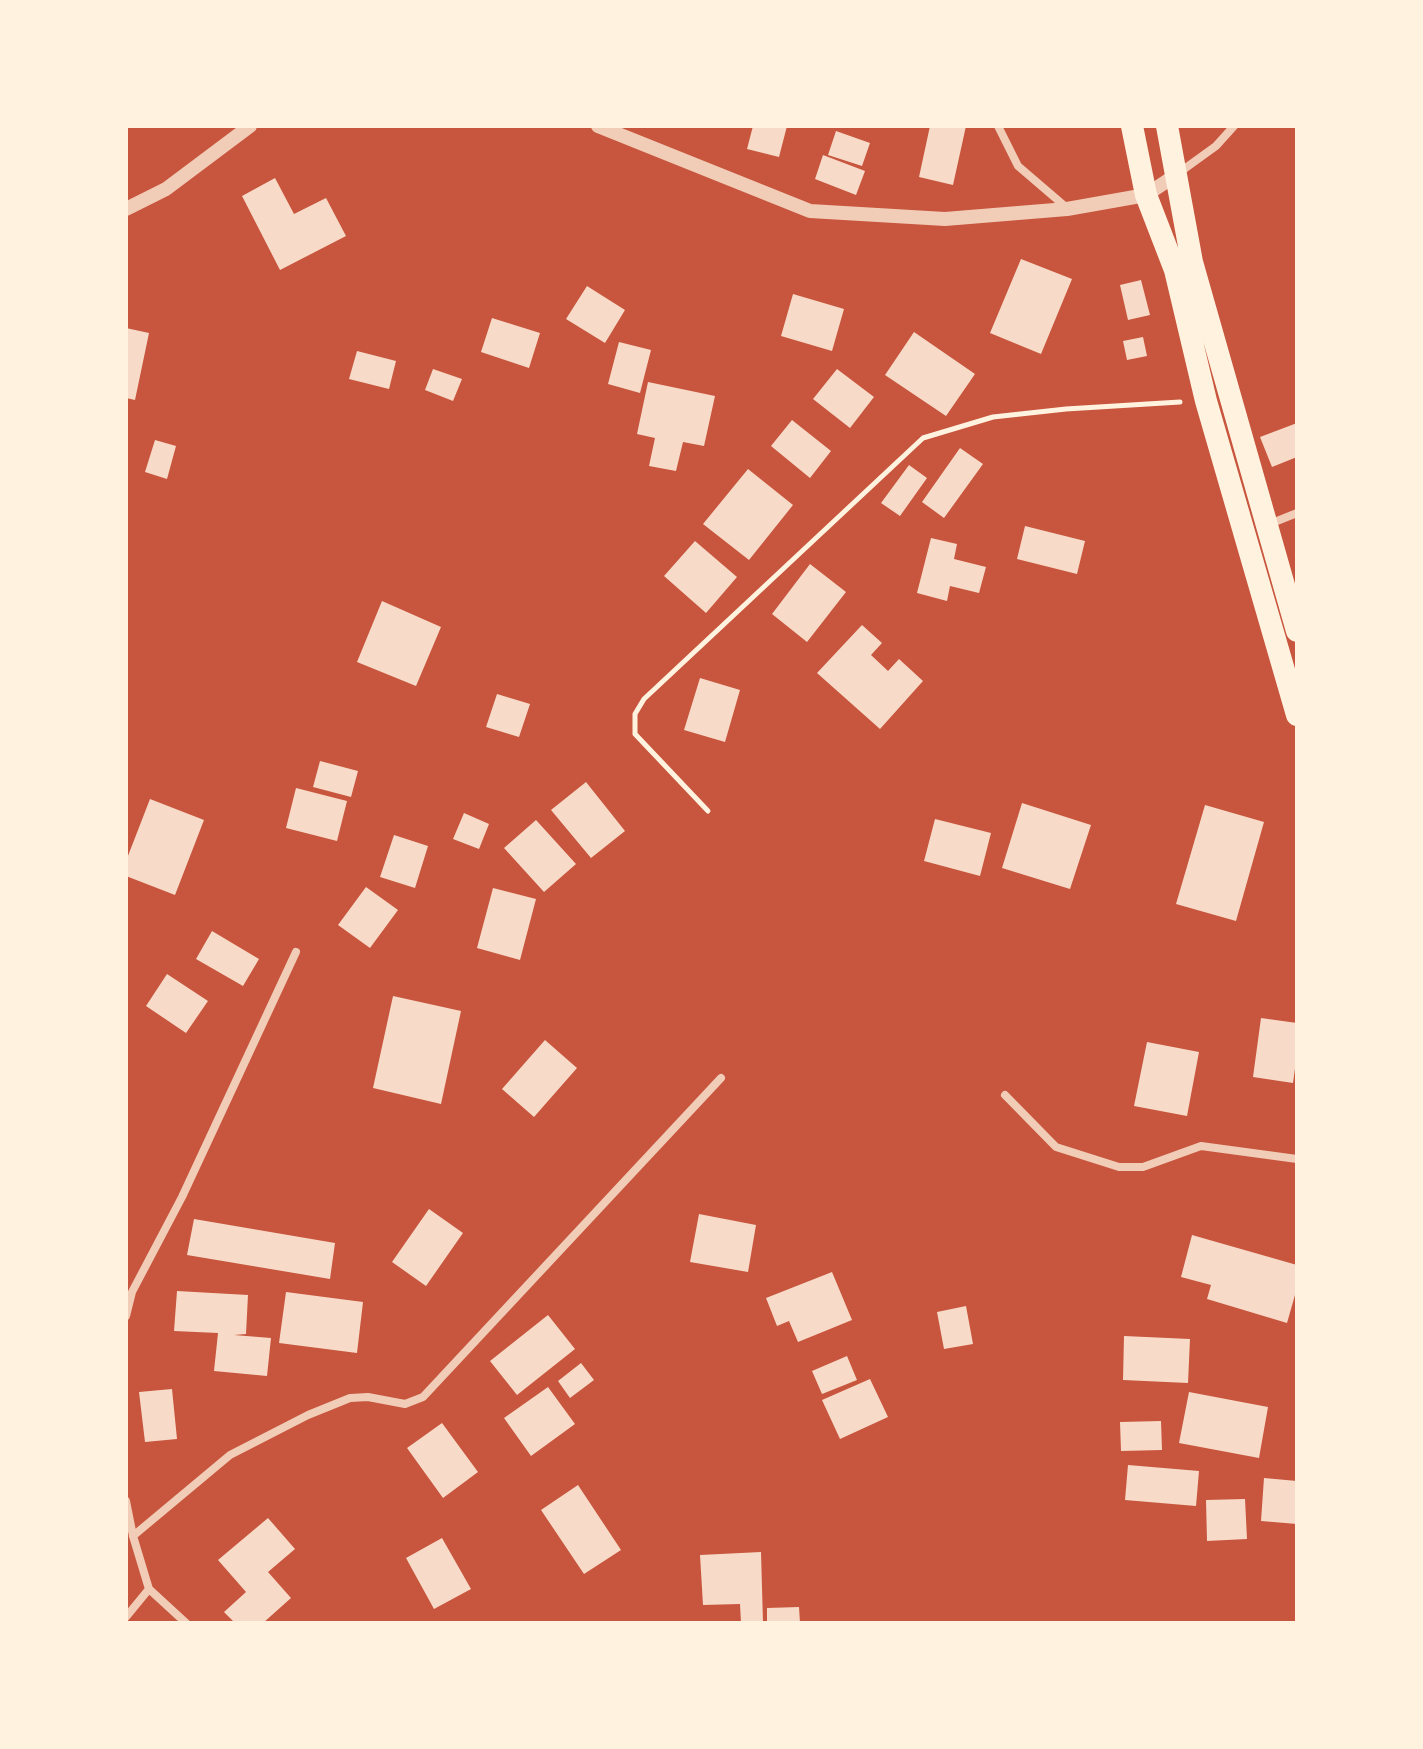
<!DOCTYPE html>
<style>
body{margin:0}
#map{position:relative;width:1423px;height:1749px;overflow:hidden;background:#c8553d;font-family:"DM Sans",sans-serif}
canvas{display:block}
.frame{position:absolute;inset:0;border:128px solid #fff3e0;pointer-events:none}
</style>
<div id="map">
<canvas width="1423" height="1749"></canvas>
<div class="frame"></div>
</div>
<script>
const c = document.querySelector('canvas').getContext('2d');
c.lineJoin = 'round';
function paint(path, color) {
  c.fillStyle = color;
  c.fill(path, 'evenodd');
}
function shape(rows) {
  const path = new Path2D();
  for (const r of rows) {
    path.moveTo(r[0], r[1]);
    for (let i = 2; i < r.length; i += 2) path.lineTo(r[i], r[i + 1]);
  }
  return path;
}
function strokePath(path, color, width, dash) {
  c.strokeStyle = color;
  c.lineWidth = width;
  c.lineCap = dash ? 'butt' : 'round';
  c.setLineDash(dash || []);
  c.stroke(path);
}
paint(shape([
 [753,126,787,126,779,157,747,149],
 [930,126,966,126,953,185,919,177],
 [836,131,870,143,862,166,828,155],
 [823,155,865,171,856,195,815,179],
 [275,178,294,214,326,198,346,236,280,270,242,196],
 [1021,259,1072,279,1041,354,990,333],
 [1141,280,1150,315,1128,320,1120,285],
 [587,286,625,310,605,343,566,319],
 [793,294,844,309,832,351,781,336],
 [492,318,540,333,529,368,481,352],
 [126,328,149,333,135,400,126,398],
 [914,332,975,374,946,416,885,375],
 [1143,337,1147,356,1127,360,1123,341],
 [619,342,651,350,640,393,608,384],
 [357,351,396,361,389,389,349,379],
 [433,369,462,379,453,401,425,390],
 [837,369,874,397,850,428,813,399],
 [648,382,715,396,704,446,683,442,676,471,649,466,655,438,637,434],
 [792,420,831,451,810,478,771,446],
 [1297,423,1297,457,1272,467,1260,437],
 [155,440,176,446,167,479,145,472],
 [960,448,983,464,944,518,922,502],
 [909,465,927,478,900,516,881,503],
 [748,469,793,505,749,560,703,524],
 [1025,526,1085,541,1077,574,1017,559],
 [931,538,957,544,954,559,986,567,979,593,950,586,947,601,917,593],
 [695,541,737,577,706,613,664,576],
 [810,564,846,592,807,642,772,614],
 [382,601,441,627,416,686,357,662],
 [862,625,882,643,871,655,888,671,899,659,923,681,880,729,817,673],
 [700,678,740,690,725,742,684,730],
 [497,694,530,704,519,737,486,727],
 [320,761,358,771,351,797,313,787],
 [586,782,625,831,591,858,551,810],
 [296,788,347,801,337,841,286,828],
 [150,799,204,820,175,895,126,876,126,861],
 [1022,803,1091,825,1070,889,1002,868],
 [1205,805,1264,822,1236,921,1176,904],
 [464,813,489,824,479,849,453,839],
 [935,819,991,833,980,876,924,861],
 [536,820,576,864,544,892,504,848],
 [394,835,428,846,415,888,380,877],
 [366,887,398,910,370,948,338,925],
 [493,888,536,899,520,960,477,948],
 [212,931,259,959,243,986,196,959],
 [167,974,208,1001,186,1033,146,1006],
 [393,996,461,1011,441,1104,373,1088],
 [1261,1018,1297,1023,1297,1054,1293,1083,1253,1077],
 [545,1040,577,1068,534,1117,502,1089],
 [1147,1042,1199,1052,1187,1116,1134,1106],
 [429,1209,463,1233,426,1286,392,1262],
 [699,1214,756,1225,748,1272,690,1262],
 [194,1219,335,1243,330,1279,187,1255],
 [1192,1235,1297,1265,1297,1288,1287,1323,1207,1299,1211,1285,1181,1277],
 [832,1272,852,1320,798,1342,789,1321,777,1326,766,1298],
 [177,1291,248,1295,246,1334,234,1335,271,1338,267,1376,214,1371,218,1333,174,1331],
 [286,1292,363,1302,357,1353,279,1343],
 [966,1306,973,1344,944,1349,937,1312],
 [548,1315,575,1349,517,1395,490,1361],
 [1124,1336,1190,1339,1188,1383,1123,1380],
 [847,1356,857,1380,822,1394,812,1371],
 [581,1363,594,1380,570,1398,558,1381],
 [870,1379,888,1417,840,1439,822,1400],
 [548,1387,575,1424,531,1456,504,1418],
 [172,1389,177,1439,145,1442,139,1392],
 [1189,1392,1268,1407,1259,1458,1179,1443],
 [1161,1421,1162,1450,1121,1451,1120,1422],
 [442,1423,478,1472,443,1498,407,1448],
 [1128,1465,1199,1471,1196,1506,1125,1500],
 [1264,1478,1297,1481,1297,1524,1261,1521],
 [578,1485,621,1550,584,1574,541,1510],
 [1245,1499,1247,1539,1207,1541,1206,1500],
 [268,1518,295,1549,268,1572,291,1598,263,1623,235,1623,224,1612,246,1592,218,1560],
 [442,1538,471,1589,434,1609,406,1558],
 [761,1552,763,1623,741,1623,740,1604,703,1605,700,1555],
 [799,1607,800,1623,767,1623,767,1608]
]), '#f7dbc8');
strokePath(shape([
 [708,811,635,734,635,714,644,699,923,438,993,417,1066,409,1180,402]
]), '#fff3e0', 5);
strokePath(shape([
 [998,126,1018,166,1067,208],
 [1180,172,1216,146,1234,126],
 [1267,525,1297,513],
 [1005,1095,1056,1147,1119,1167,1143,1167,1201,1146,1297,1159],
 [126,1316,132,1292,182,1197,296,952],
 [126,1501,133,1536,149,1589,186,1623],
 [133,1536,230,1455,308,1415,350,1398,368,1397,405,1404,423,1397,721,1078],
 [126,1617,149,1589]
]), '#f1ccb7', 8);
strokePath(shape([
 [598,126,810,211,945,219,1067,209,1146,195,1176,175],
 [126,209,166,189,250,126]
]), '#f1ccb7', 14);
strokePath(shape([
 [1132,126,1146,195,1175,270,1206,401,1297,715],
 [1167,126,1192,262,1297,631]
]), '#fff3e0', 22);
</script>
